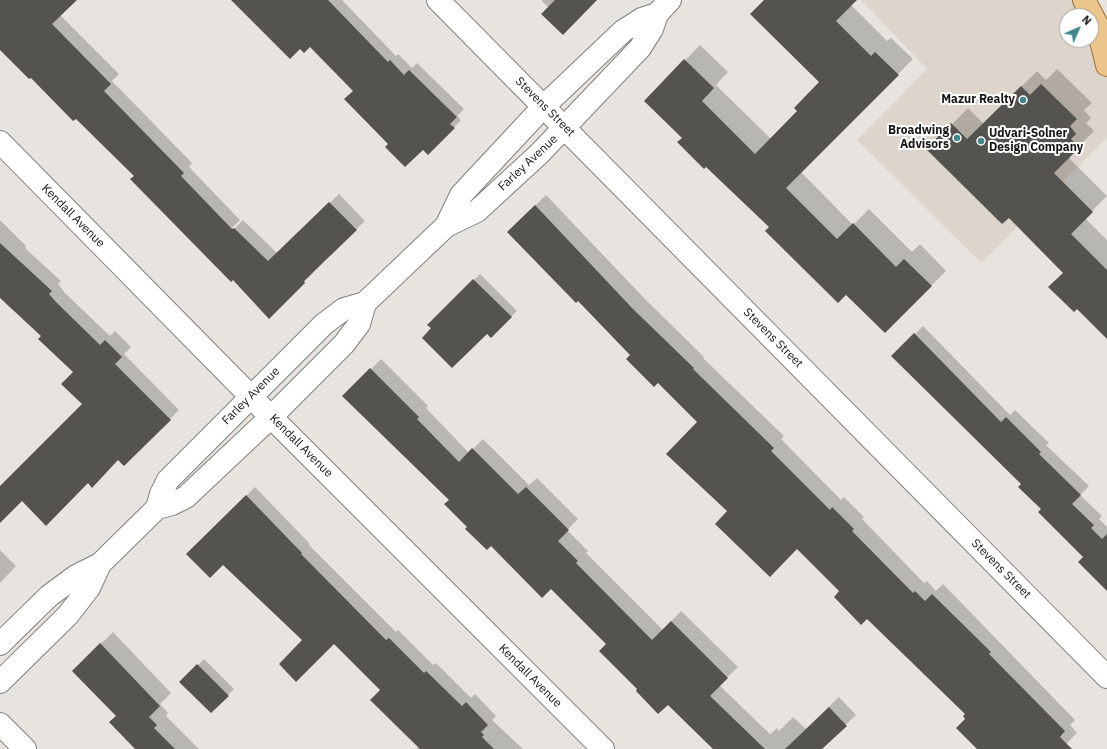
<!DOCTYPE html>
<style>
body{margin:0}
#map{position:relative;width:1107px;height:749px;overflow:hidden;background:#e7e4e0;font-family:"IBM Plex Sans",sans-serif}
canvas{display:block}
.north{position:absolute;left:1059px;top:8px;width:40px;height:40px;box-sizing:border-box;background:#fff;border:1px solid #a2a1a1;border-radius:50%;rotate:45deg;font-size:11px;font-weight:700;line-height:16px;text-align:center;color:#161514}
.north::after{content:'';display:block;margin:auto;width:14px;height:18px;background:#3f878b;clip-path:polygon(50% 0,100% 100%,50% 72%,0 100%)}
</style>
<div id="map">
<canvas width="1107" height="749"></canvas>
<div class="north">N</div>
</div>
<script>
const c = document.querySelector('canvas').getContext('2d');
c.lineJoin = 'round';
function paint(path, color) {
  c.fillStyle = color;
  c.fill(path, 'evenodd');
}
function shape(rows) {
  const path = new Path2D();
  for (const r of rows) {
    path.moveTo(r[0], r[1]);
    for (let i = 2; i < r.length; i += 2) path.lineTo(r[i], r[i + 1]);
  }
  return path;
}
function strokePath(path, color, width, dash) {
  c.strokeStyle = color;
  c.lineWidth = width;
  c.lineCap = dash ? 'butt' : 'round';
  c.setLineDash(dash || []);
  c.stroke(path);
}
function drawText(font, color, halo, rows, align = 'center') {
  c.font = font + ' "IBM Plex Sans",sans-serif';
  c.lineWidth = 4;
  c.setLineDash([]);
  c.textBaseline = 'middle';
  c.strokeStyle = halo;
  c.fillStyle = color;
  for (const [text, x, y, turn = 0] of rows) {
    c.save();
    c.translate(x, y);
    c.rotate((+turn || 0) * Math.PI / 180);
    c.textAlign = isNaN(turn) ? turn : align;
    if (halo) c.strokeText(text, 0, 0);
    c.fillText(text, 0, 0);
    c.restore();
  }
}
paint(shape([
 [861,0,1084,0,1107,43,1107,138,981,263,857,140,927,69],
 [1067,16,1091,16,1091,40,1067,40]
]), '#ddd5cc');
paint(shape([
 [0,0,76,0,60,15,119,74,112,81,192,163,189,167,240,220,230,230,231,232,243,220,277,253,339,194,365,221,312,272,313,273,269,317,135,176,0,41],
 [238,0,342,0,396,56,398,54,412,68,417,63,464,109,457,116,461,120,428,154,423,149,389,144,354,91,310,46],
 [541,0,596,0,549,8],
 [765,0,856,0,851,5,887,41,891,38,913,59,801,172,853,225,869,209,912,252,920,244,946,271,885,332,846,293,770,227,706,166,683,138,645,101,700,45,728,72,716,85,771,139,798,111,821,82],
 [1057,69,1092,103,1084,110,1091,118,1086,123,1094,131,1068,157,1107,196,1085,218,1107,240,1107,338,1064,273,1009,216,928,149,968,108,984,124,1037,71,1046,80],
 [546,195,644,298,704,357,703,358,784,436,781,439,841,500,844,497,864,517,862,519,924,583,927,581,936,591,943,584,1075,720,1070,725,1077,733,1061,749,979,749,966,714,797,547,728,511,699,422,632,355,519,221],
 [0,220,26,246,25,248,61,281,58,284,65,293,110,336,115,331,131,347,124,354,179,410,124,465,118,459,88,482,0,504,0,487,84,404,74,372,0,290],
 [480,274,517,311,491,337,487,332,433,328,429,325],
 [923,326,1010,415,1015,410,1049,443,1046,445,1089,486,1080,495,1102,516,1099,519,1107,527,1107,590,1085,557,1022,484,893,356],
 [381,359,428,406,426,408,469,453,483,439,529,485,537,478,578,519,567,530,588,551,586,553,663,630,681,611,738,667,719,685,770,734,777,728,779,731,793,717,806,729,839,697,856,715,820,749,715,749,668,703,639,689,607,644,551,587,469,527,450,500,344,396],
 [255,487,310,544,309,545,396,632,398,630,433,665,436,663,471,698,475,694,496,716,492,720,523,749,416,749,419,746,382,690,334,643,304,640,223,563,187,554],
 [0,550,16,566,0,583],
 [113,632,171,693,160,704,168,713,166,716,199,749,136,749,117,716,73,671],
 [204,659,234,689,211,712,181,682]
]), '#0003');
paint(shape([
 [0,0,77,0,52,24,111,84,104,91,184,173,181,176,232,229,234,228,268,261,329,202,357,230,304,281,305,283,269,319,233,280,231,282,130,179,134,176,76,119,73,121,31,78,29,79,0,50],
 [231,0,328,0,388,62,390,60,404,75,409,70,457,117,450,124,455,128,428,155,423,150,405,167,385,147,388,144,344,99,353,91,310,47,304,53,300,49,290,59],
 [555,0,597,0,563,35,541,14],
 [764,0,857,0,836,21,871,56,875,52,899,75,786,188,837,239,853,223,896,267,904,259,932,286,885,333,846,295,838,303,765,231,769,227,706,167,704,169,677,142,682,138,644,101,684,59,714,88,702,101,755,154,797,111,794,108,819,82,750,14],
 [1041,84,1077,119,1070,126,1076,134,1071,139,1079,148,1054,173,1093,212,1071,234,1107,270,1107,339,1077,309,1074,312,1048,287,1063,273,1009,218,1002,224,926,149,951,123,967,139,1021,86,1030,95],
 [535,205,633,309,694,368,693,369,774,448,771,451,830,510,832,507,854,529,852,531,913,593,915,591,925,601,932,594,991,652,989,654,1065,731,1060,737,1072,749,977,749,956,728,965,719,963,716,965,714,867,619,861,625,834,597,839,591,797,549,770,577,715,524,727,511,666,454,697,422,658,383,654,387,626,359,630,355,578,301,576,303,507,232],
 [0,243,52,291,49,294,56,302,100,345,105,340,122,357,115,364,171,420,124,466,118,460,92,488,88,483,46,526,22,501,0,523,0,486,82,404,61,384,73,372,38,339,41,336,0,298],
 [473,279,512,317,491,338,487,334,452,368,422,338,431,328,427,325],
 [914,333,1001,422,1006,417,1041,452,1039,454,1081,495,1072,504,1094,525,1091,528,1102,539,1107,534,1107,591,1078,562,1083,557,1038,512,1041,509,1018,487,1021,484,891,356],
 [370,368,419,417,417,419,459,462,472,448,518,494,526,487,569,530,558,541,578,561,576,563,652,640,671,621,728,678,710,696,765,749,713,749,668,705,658,714,636,691,637,689,599,651,606,644,551,589,542,598,491,546,487,550,465,529,467,527,444,504,449,500,342,396],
 [246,495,302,553,301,554,386,640,389,638,424,673,426,671,462,706,466,702,488,725,481,732,484,735,482,737,494,749,420,749,370,700,380,690,334,644,296,682,279,664,302,640,223,565,210,578,186,554],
 [100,643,160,706,149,717,157,725,154,728,175,749,135,749,109,722,116,716,72,671],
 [197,664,229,696,211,713,179,682],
 [829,707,847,726,822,749,785,749]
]), '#555350');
const street = shape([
 [438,0,1107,677],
 [0,142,271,417,603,749],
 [446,226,461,195,544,106,623,31,642,19,657,14,670,0],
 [157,508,161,494,168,480,324,324,344,309,365,303,446,226,477,211,539,154,640,48,652,29,657,14],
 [0,644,49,596,76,576,100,564,157,508,172,504,186,497,271,417,344,344,359,324,365,303],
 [0,682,68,615,89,588,100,564],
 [0,724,25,749]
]);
const primary = shape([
 [1084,0,1107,43],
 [1098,29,1107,65]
]);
strokePath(street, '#83807d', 24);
strokePath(primary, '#996e31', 24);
strokePath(street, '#fff', 22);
strokePath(primary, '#ecc58c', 22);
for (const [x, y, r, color] of [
 [1023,100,4,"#3f878b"],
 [957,138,4,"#3f878b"],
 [981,141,4,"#3f878b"]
]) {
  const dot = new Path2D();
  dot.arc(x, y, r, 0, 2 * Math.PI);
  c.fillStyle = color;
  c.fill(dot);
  strokePath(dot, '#fff', 1.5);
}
drawText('bold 12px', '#161514', '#fff', [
 ["Mazur Realty",1015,100],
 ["Broadwing",949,131],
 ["Advisors",949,145],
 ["Udvari-Solner",989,134,"left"],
 ["Design Company",989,148,"left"]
], 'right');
drawText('12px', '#161514', '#fff', [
 ["Stevens Street",545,107,45],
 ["Farley Avenue",528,163,-43],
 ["Kendall Avenue",73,216,45],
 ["Stevens Street",773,338,45],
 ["Farley Avenue",251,396,-45],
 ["Kendall Avenue",301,446,45],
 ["Stevens Street",1001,569,45],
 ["Kendall Avenue",530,676,45]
]);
</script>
